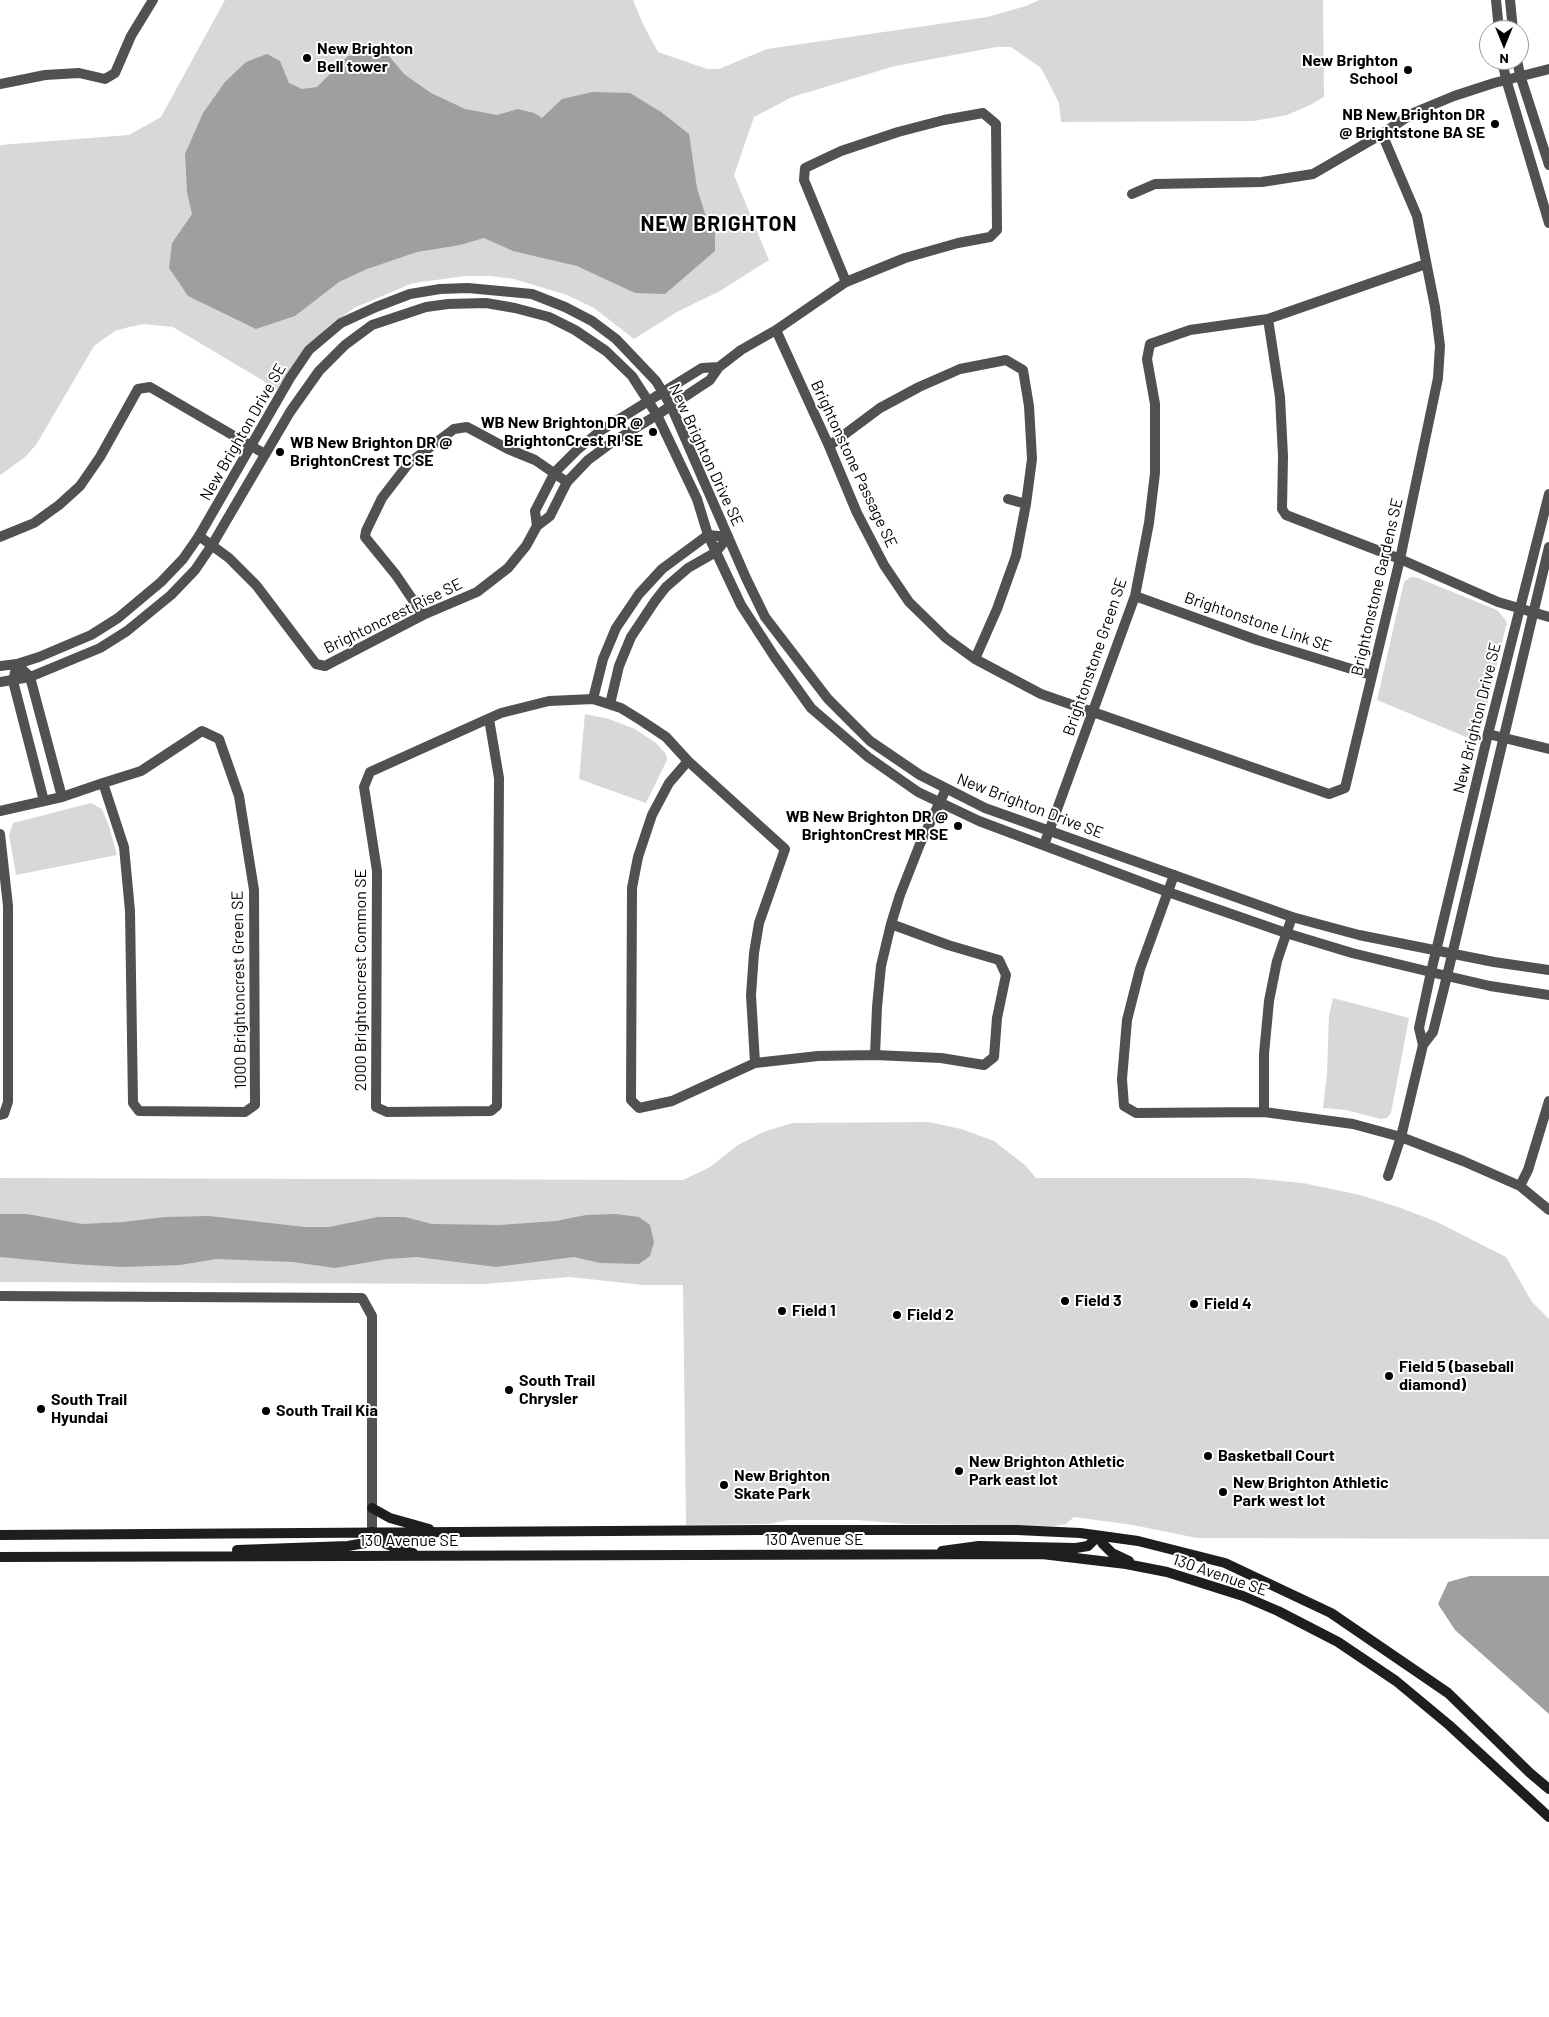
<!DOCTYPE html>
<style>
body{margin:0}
#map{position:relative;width:1549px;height:2017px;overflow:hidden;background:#fff;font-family:Barlow,sans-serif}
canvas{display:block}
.north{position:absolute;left:1479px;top:20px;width:50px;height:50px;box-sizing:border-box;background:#fff;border:1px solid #999;border-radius:50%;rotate:180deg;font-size:14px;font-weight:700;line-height:20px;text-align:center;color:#000}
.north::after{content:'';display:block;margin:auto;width:18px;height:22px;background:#000;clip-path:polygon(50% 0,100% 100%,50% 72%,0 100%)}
</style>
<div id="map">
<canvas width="1549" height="2017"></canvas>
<div class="north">N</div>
</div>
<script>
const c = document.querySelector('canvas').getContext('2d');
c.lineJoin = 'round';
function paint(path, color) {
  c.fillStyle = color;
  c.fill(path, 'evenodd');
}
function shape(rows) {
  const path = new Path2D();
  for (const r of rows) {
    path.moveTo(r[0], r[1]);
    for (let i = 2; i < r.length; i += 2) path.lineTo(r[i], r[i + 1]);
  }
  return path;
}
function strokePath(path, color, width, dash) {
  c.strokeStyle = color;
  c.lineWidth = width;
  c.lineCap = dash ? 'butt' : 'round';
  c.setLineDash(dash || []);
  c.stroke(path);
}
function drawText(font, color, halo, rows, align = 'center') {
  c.font = font + ' Barlow,sans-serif';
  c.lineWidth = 4;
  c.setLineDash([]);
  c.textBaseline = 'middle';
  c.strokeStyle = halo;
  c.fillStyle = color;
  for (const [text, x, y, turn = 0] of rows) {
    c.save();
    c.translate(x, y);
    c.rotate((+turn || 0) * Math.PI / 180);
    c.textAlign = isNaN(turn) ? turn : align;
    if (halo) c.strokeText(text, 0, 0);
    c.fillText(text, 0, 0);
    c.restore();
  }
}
paint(shape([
 [225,0,633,0,643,24,658,52,707,69,719,69,767,49,987,17,1026,6,1039,0,1323,0,1324,97,1310,105,1287,115,1254,121,1061,122,1059,103,1041,68,1011,47,996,47,895,66,792,97,754,117,734,175,769,260,720,291,677,312,634,339,594,308,567,295,514,279,490,276,466,276,413,283,354,308,328,327,297,360,277,389,173,327,144,324,129,327,115,331,94,346,36,445,24,458,0,475,0,145,129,135,161,117],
 [1411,577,1418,578,1497,610,1507,622,1478,742,1377,700,1404,582],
 [585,714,609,719,635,729,656,743,666,754,667,760,646,803,579,779],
 [91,803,102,809,109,826,117,855,16,875,9,835,13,823],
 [1333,998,1409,1018,1391,1113,1387,1118,1381,1119,1346,1110,1323,1108,1327,1073,1329,1015],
 [929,1122,961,1129,994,1141,1026,1166,1036,1178,1250,1178,1303,1183,1360,1195,1401,1208,1437,1222,1506,1257,1532,1302,1549,1319,1549,1539,1197,1538,1133,1525,1074,1517,1066,1524,1054,1526,908,1524,855,1520,788,1520,769,1524,686,1525,683,1285,643,1285,570,1277,485,1284,0,1282,0,1178,683,1180,710,1167,738,1145,763,1132,793,1123]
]), '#d8d8d8');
paint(shape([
 [370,52,389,56,404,74,431,93,465,109,497,115,518,109,534,113,542,118,562,99,592,92,630,93,661,112,689,134,697,188,705,214,715,230,715,251,665,294,635,293,577,266,513,251,484,238,460,245,417,252,367,269,339,282,295,316,256,329,188,296,169,268,172,243,192,214,187,192,185,154,203,113,225,82,246,62,267,54,280,61,289,83,302,89,317,87,348,56],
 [0,1214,27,1214,82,1224,123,1222,165,1217,209,1216,305,1227,329,1227,378,1217,405,1217,432,1224,499,1225,556,1221,586,1215,616,1214,639,1217,650,1225,654,1242,650,1256,639,1264,600,1263,574,1257,496,1267,417,1257,387,1259,335,1268,293,1262,216,1259,180,1265,123,1267,73,1264,0,1257],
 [1470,1576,1549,1576,1549,1714,1455,1630,1438,1604,1448,1582]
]), '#9f9f9f');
strokePath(shape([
 [0,84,45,75,79,73,105,79,115,73,131,36,153,0],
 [1132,194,1155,184,1262,182,1313,174,1382,134,1413,113,1454,96,1494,83,1549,69],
 [1268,319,1280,397,1283,456,1282,509,1286,515,1400,559,1498,602,1549,617],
 [776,330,829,446,857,513,884,565,909,602,946,638,975,659,1041,694,1329,794,1345,788,1400,559,1438,378,1440,346,1435,307,1417,216,1382,134],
 [829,446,880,408,919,387,960,369,1006,360,1023,370,1029,406,1032,459,1026,504,1016,556,997,609,975,659],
 [1008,499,1026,504],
 [537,526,535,511,555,472,577,450,600,431,702,368,719,367],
 [199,536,229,558,256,585,316,664,325,666,423,615,477,592,508,568,526,546,537,526,550,516,567,482,588,460,611,443,657,415,710,380,719,367,741,350,776,330,846,282,905,258,958,243,990,237,997,230,996,124,983,113,944,120,898,132,841,151,805,168,804,180,846,282],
 [0,537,34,523,59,505,80,486,100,457,138,389,150,387,265,454],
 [1135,596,1257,640,1371,675],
 [423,615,396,575,365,537,366,531,382,498,409,463,454,429,467,427,508,449,535,460,567,482],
 [17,664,30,677,62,797],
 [17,664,13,681,44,801],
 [593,699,603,659,616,628,639,594,662,569,708,535,728,537],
 [610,704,619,666,631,637,655,601,666,587,688,568,716,552,728,537],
 [489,719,499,778,497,1106,491,1111,387,1112,376,1107,377,871,364,787,370,772,501,713,549,701,593,699,621,708,642,721,666,737,688,761,785,849,759,923,754,953,751,995,755,1063],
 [1488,734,1549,749],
 [688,761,669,783,652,815,638,857,632,888,631,1100,639,1108,672,1101,755,1063,818,1056,875,1055],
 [0,811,62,797,103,783,141,771,202,731,219,739,239,796,254,890,255,1105,245,1112,139,1111,133,1103,130,911,124,847,103,783],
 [0,834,8,906,8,1102,4,1114,0,1115],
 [1044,845,1135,596,1149,523,1155,473,1155,404,1147,359,1150,344,1190,330,1268,319,1426,264],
 [1174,875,1140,969,1127,1020,1122,1079,1124,1106,1136,1113,1264,1112,1353,1124,1401,1137,1463,1161,1520,1186,1549,1210],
 [891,924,948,945,999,960,1006,975,997,1018,994,1057,984,1065,941,1058,875,1055,877,1007,881,966,891,924,900,895,920,844,946,789],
 [1423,1045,1419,1028,1431,972],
 [1264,1112,1264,1054,1269,1001,1277,961,1292,917],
 [1388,1176,1401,1137,1423,1045,1433,1032,1447,976],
 [1520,1186,1528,1170,1549,1101],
 [0,1296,362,1298,372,1316,372,1532]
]), '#515151', 10);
strokePath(shape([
 [1496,0,1499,30],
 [1510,0,1513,30],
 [1502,60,1506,79,1549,223],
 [1517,60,1520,75,1549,165],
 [0,666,17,664,39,657,91,635,118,618,161,582,183,559,199,536,290,378,309,350,341,323,376,307,410,294,440,289,468,288,532,294,565,307,592,321,616,339,656,381,671,406,746,578,765,617,828,699,870,741,920,775,985,808,1292,917,1359,935,1494,962,1549,970],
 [0,682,30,677,100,648,127,631,171,595,195,570,212,545,290,412,319,371,345,345,372,325,426,307,448,304,486,303,515,308,549,317,575,330,606,351,632,376,657,415,697,499,708,535,741,605,774,656,811,708,868,757,918,792,979,821,1168,892,1286,933,1352,953,1447,976,1490,986,1549,995],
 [1431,972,1488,734,1549,494],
 [1447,976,1549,547]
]), '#515151', 10);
strokePath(shape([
 [372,1508,390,1518,429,1529],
 [372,1532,386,1544,413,1553],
 [0,1535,761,1530,1017,1530,1080,1533,1138,1541,1225,1563,1331,1613,1448,1693,1530,1773,1549,1789],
 [1098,1536,1103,1544,1112,1553,1129,1561],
 [237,1550,348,1546,365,1543,372,1532],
 [942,1551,979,1546,1076,1548,1088,1546,1098,1536],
 [0,1557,1042,1554,1126,1564,1167,1572,1243,1596,1278,1611,1338,1642,1396,1681,1449,1725,1549,1817]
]), '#1e1e1e', 10);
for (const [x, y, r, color] of [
 [307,58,5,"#000"],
 [1408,70,5,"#000"],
 [1495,124,5,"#000"],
 [653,432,5,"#000"],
 [280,452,5,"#000"],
 [958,826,5,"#000"],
 [1065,1301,5,"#000"],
 [1194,1304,5,"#000"],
 [782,1311,5,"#000"],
 [897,1315,5,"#000"],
 [1389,1376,5,"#000"],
 [509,1390,5,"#000"],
 [41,1409,5,"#000"],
 [266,1411,5,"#000"],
 [1208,1456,5,"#000"],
 [959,1471,5,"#000"],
 [724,1485,5,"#000"],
 [1223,1492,5,"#000"]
]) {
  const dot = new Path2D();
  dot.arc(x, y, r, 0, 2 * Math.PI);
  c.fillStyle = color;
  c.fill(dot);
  strokePath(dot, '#fff', 2);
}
drawText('bold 16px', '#000', '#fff', [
 ["New Brighton",317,49],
 ["Bell tower",317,67],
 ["New Brighton",1398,61,"right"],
 ["School",1398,79,"right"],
 ["NB New Brighton DR",1485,115,"right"],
 ["@ Brightstone BA SE",1485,133,"right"],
 ["WB New Brighton DR @",643,423,"right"],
 ["BrightonCrest RI SE",643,441,"right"],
 ["WB New Brighton DR @",290,443],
 ["BrightonCrest TC SE",290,461],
 ["WB New Brighton DR @",948,817,"right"],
 ["BrightonCrest MR SE",948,835,"right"],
 ["Field 3",1075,1301],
 ["Field 4",1204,1304],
 ["Field 1",792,1311],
 ["Field 2",907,1315],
 ["Field 5 (baseball",1399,1367],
 ["diamond)",1399,1385],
 ["South Trail",519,1381],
 ["Chrysler",519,1399],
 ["South Trail",51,1400],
 ["Hyundai",51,1418],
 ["South Trail Kia",276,1411],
 ["Basketball Court",1218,1456],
 ["New Brighton Athletic",969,1462],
 ["Park east lot",969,1480],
 ["New Brighton",734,1476],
 ["Skate Park",734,1494],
 ["New Brighton Athletic",1233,1483],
 ["Park west lot",1233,1501]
], 'left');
drawText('16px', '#000', '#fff', [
 ["New Brighton Drive SE",243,432,-60],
 ["New Brighton Drive SE",706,455,65],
 ["Brightonstone Passage SE",854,464,65],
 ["Brightonstone Gardens SE",1377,587,-77],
 ["Brightoncrest Rise SE",393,616,-26],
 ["Brightonstone Link SE",1258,622,19],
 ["Brightonstone Green SE",1095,657,-71],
 ["New Brighton Drive SE",1477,718,-76],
 ["New Brighton Drive SE",1030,806,21],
 ["2000 Brightoncrest Common SE",361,980,-90],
 ["1000 Brightoncrest Green SE",239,990,-91],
 ["130 Avenue SE",814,1540],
 ["130 Avenue SE",409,1541],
 ["130 Avenue SE",1220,1575,19]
]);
c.letterSpacing = '1px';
drawText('bold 21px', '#000', '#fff', [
 ["NEW BRIGHTON",719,224]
]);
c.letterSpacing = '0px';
</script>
